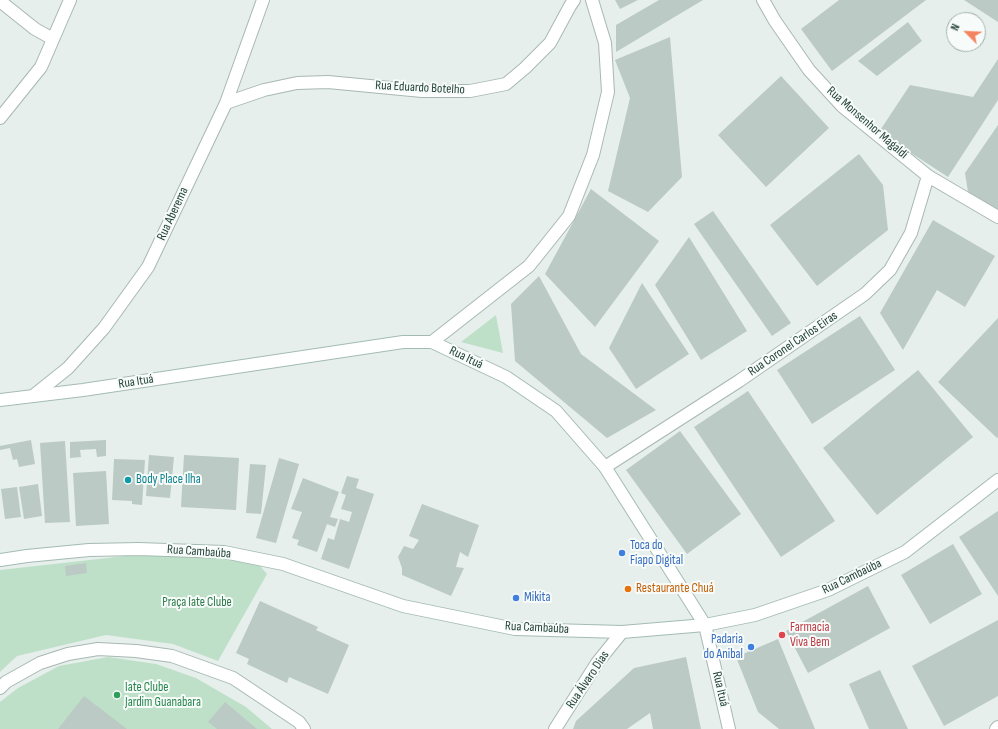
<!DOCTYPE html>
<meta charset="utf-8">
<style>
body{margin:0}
#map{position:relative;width:998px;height:729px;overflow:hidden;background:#e6efeb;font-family:"Sofia Sans Condensed",sans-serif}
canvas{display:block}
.north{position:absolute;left:946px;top:12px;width:40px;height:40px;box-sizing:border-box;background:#f7fbf9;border:1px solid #a3b1ad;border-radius:50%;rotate:294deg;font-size:11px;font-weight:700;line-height:16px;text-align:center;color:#24423a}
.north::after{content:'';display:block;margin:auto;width:14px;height:18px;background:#f4845f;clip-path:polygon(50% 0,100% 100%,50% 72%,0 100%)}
</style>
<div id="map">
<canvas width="998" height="729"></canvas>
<div class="north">N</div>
</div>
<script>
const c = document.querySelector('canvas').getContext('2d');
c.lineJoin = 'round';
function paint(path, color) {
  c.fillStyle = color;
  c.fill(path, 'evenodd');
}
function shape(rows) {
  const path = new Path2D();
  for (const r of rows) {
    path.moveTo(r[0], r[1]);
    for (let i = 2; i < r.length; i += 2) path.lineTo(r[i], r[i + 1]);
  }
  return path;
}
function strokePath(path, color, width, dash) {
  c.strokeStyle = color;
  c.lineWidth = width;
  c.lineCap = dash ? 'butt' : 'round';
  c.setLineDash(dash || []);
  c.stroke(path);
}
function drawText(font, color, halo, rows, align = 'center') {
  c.font = font + ' "Sofia Sans Condensed",sans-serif';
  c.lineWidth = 4;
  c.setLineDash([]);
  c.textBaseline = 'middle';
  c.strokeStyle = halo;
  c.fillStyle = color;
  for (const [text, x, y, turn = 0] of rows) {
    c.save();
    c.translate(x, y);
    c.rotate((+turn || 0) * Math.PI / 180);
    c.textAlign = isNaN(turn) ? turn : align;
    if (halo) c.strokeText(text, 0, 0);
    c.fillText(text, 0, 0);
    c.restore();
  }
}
paint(shape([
 [496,315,503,353,461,342],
 [152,553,255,560,267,574,218,661,173,644,106,635,17,656,0,672,0,570],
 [108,657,156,664,196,678,246,707,272,729,0,729,0,702,18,688,59,666]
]), '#bfe0c8');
paint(shape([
 [615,0,638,0,620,9],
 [659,0,703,0,616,52,616,25],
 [839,0,926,0,832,71,801,29],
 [964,0,998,0,998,22],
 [908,22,922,41,877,76,858,61],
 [670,37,682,177,648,212,608,191,630,98,615,60],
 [998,59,998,100,948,177,879,132,910,85,973,97],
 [781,76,829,128,766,187,718,135],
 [998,125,998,213,968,192,965,173],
 [859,154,883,185,888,230,817,286,770,225],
 [591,189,659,241,595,327,545,274],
 [713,211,791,323,772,336,694,224],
 [933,220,995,256,965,307,937,290,903,350,880,313],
 [689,237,747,331,701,360,655,285],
 [539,276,581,354,656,410,607,438,515,361,511,304],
 [642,283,689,354,636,389,609,348],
 [860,316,895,370,812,424,777,370],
 [998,318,998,437,997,438,938,382],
 [918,370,973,437,877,515,823,448],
 [748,391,835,521,781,557,694,427],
 [680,431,741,514,687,554,626,470],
 [31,440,35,464,19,467,17,459,13,460,10,448,0,450,0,446],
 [106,440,106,456,97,457,96,449,80,450,81,457,70,458,70,442],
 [65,441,70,522,45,523,40,443],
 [149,455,174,457,170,498,146,496],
 [184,455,239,458,236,510,181,507],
 [279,458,299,464,276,543,256,538],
 [114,459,145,460,142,505,132,504,132,501,112,500],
 [250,464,266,465,261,514,246,513],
 [106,471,109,524,76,526,73,473],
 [347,476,359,479,356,488,374,494,349,569,321,559,328,538,334,540,340,519,349,522,352,512,341,509,346,495,341,493],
 [303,478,339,492,330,517,338,519,335,527,327,524,317,552,297,545,299,540,292,538,302,512,291,509],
 [38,484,42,516,24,519,19,487],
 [17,487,21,517,5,519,1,489],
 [422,504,479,525,468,557,460,552,456,567,464,568,451,596,402,575,402,568,398,557,404,546,413,549,419,540,409,536],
 [998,511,998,596,959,537],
 [953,544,982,594,930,624,901,575],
 [86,563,87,573,66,576,65,566],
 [868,586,890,628,808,673,786,631],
 [260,601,318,627,316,630,349,645,328,694,289,677,287,683,247,664,249,659,236,653],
 [998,620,998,696,944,726,912,666],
 [778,639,815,729,779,729,758,712,736,657],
 [686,657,701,729,653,729,650,713,627,729,573,729,576,721,634,668],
 [880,670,908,729,869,729,849,684],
 [84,696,127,729,58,729],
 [225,702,257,729,217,729,208,722]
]), '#bbcac4');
const street = shape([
 [763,0,775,21,809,70,842,106,928,176,998,217],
 [0,1,35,29,53,39],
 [226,103,264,90,297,83,328,82,422,91,470,91,506,84,525,68,550,43,570,6,574,0],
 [0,118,41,67,70,0],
 [432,342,529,266,569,216,593,155,608,92,605,43,592,0],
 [33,396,68,368,104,328,148,267,226,103,263,0],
 [605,467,739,381,865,294,890,270,911,233,928,176],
 [705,625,729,729],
 [0,688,6,682,40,663,68,654,98,649,136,651,172,656,233,678,299,722,304,729],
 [555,729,597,663,622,632],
 [996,729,998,727]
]);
const secondary = shape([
 [0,400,83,390,403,342,432,342,506,377,556,411,605,467,705,625],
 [0,560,27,556,89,550,139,549,224,552,283,564,403,606,515,629,622,632,705,625,755,615,828,590,905,552,998,480]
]);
strokePath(street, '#a8b8b2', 14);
strokePath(secondary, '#a4bbb3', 14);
strokePath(street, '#fff', 12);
strokePath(secondary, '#fff', 12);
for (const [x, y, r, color] of [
 [128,480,4,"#0f9aa8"],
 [622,553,4,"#3f7fe0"],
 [628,589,4,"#e8710a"],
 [516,598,4,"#3f7fe0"],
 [782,635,4,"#e0444e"],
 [751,647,4,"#3f7fe0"],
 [117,695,4,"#2e9e5b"]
]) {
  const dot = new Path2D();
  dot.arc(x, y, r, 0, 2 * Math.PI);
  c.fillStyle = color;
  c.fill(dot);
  strokePath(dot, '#f7fbf9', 1.5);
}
drawText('13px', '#24423a', '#f7fbf9', [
 ["Rua Eduardo Botelho",420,88,3],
 ["Rua Monsenhor Magaldi",867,123,41],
 ["Rua Aberema",173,214,-65],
 ["Rua Coronel Carlos Eiras",793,344,-34],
 ["Rua Ituá",466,358,26],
 ["Rua Ituá",136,382,-9],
 ["Rua Cambaúba",199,552,4],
 ["Rua Cambaúba",852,577,-26],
 ["Rua Cambaúba",537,628,3],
 ["Rua Álvaro Dias",588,680,-56],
 ["Rua Ituá",720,689,77]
]);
drawText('13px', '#0d838f', '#f7fbf9', [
 ["Body Place Ilha",136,480]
], 'left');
drawText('13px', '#366cbe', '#f7fbf9', [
 ["Toca do",630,546],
 ["Fiapo Digital",630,561],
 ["Mikita",524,598],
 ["Padaria",743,640,"right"],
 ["do Anibal",743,655,"right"]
], 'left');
drawText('13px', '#c56008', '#f7fbf9', [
 ["Restaurante Chuá",636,589]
], 'left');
drawText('13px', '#2d7a4b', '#f7fbf9', [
 ["Praça Iate Clube",197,603]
]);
drawText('13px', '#be3a42', '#f7fbf9', [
 ["Farmacia",790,628],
 ["Viva Bem",790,643]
], 'left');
drawText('13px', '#27864d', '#f7fbf9', [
 ["Iate Clube",125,688],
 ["Jardim Guanabara",125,703]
], 'left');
</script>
